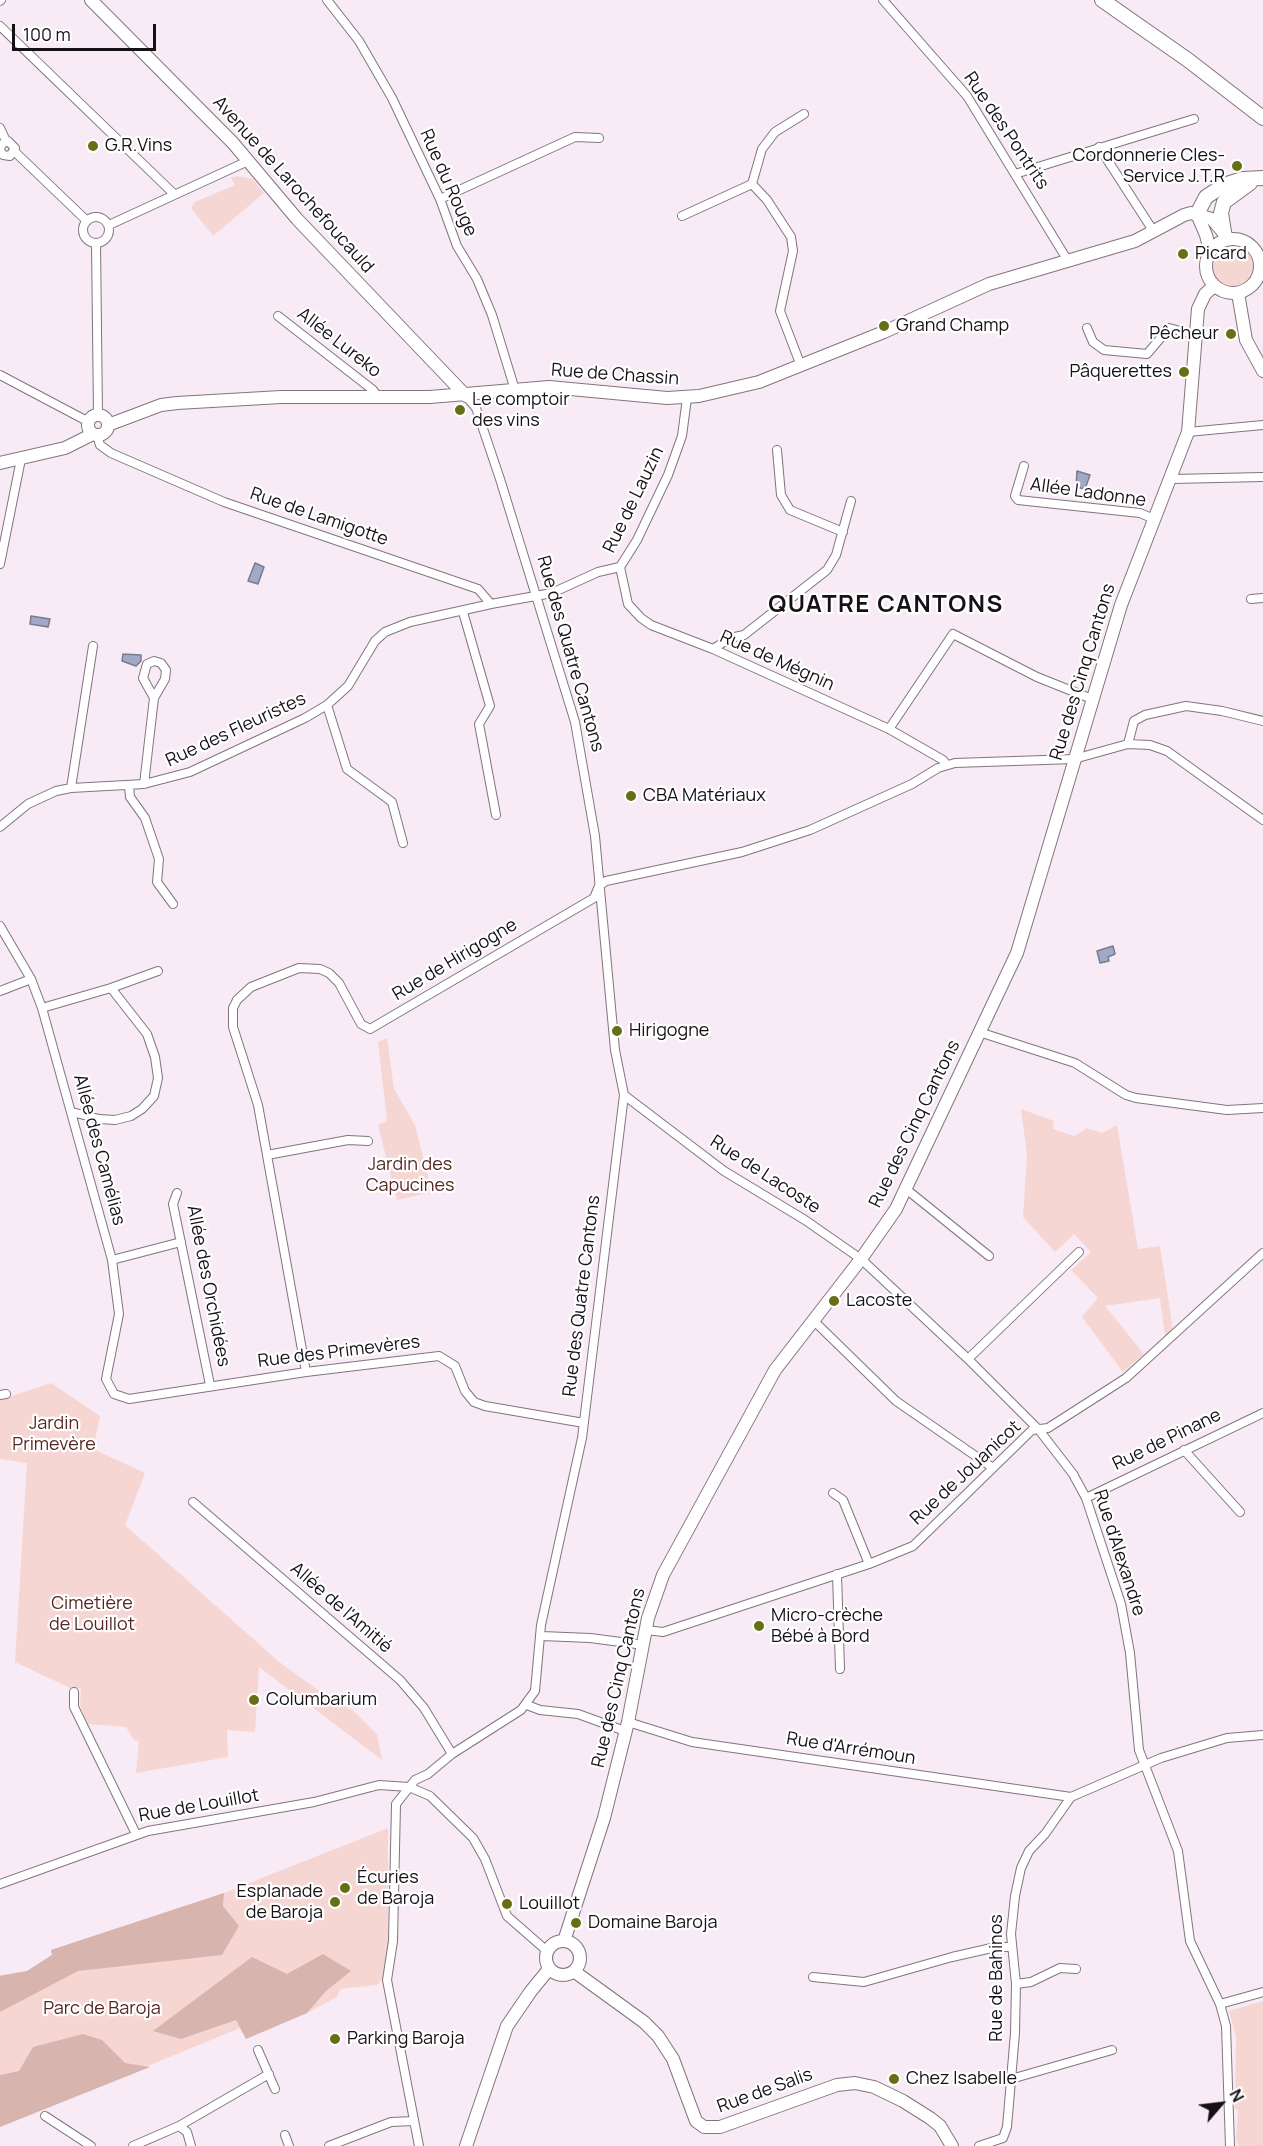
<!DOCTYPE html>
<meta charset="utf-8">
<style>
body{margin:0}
#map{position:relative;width:1263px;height:2146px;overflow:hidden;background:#f8ebf6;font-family:Manrope,sans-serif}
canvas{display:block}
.north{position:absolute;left:1191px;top:2074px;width:60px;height:60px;-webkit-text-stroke:4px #fff;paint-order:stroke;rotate:62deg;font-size:16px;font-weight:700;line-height:24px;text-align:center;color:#151115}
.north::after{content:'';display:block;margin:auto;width:21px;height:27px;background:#151115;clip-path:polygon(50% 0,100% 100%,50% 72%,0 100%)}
.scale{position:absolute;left:12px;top:24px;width:144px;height:27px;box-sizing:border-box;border:3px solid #151115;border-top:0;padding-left:8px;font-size:18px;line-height:21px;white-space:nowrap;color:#151115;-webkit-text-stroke:4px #fff;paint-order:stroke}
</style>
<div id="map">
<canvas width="1263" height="2146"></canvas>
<div class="north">N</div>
<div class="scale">100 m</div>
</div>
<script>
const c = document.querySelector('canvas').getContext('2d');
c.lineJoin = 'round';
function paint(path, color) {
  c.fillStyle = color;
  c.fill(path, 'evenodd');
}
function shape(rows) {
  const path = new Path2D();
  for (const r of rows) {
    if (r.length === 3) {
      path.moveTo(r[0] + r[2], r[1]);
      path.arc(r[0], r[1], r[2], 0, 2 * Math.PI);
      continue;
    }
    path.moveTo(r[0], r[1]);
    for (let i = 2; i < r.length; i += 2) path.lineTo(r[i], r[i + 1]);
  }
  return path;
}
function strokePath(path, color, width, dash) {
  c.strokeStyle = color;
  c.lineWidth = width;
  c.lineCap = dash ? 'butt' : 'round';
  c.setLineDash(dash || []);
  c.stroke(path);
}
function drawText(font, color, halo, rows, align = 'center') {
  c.font = font + ' Manrope,sans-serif';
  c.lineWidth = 4.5;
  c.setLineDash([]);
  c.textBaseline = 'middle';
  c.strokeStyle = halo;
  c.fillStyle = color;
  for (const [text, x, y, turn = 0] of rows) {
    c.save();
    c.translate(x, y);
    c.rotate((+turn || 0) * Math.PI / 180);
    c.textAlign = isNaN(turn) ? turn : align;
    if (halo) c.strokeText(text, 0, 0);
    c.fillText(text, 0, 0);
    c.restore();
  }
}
paint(shape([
 [237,176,253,179,264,193,213,236,191,208,195,202,235,185,231,178],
 [1232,266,21],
 [387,1038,394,1089,415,1125,432,1192,397,1200,378,1125,387,1121,378,1042],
 [1021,1109,1054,1121,1053,1129,1074,1136,1087,1128,1102,1133,1117,1125,1138,1249,1160,1246,1173,1330,1165,1336,1160,1298,1105,1306,1144,1354,1123,1372,1082,1317,1098,1298,1071,1270,1091,1252,1074,1234,1055,1252,1023,1217,1027,1155],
 [51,1383,100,1416,93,1449,145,1473,125,1525,278,1661,319,1691,352,1710,377,1734,382,1760,259,1667,255,1732,227,1730,228,1757,136,1773,139,1741,134,1740,126,1727,88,1724,80,1705,81,1688,70,1688,15,1662,27,1463,0,1459,0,1400],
 [388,1828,388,1961,384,1977,377,1985,340,1989,337,1997,307,2013,246,2039,240,2028,0,2127,0,1975,27,1971,52,1955,51,1950,224,1893],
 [1263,2001,1263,2146,1239,2146,1236,2141,1238,2110,1235,2109,1236,2037,1229,2011]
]), '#f6d6d2');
paint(shape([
 [224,1893,223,1906,239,1926,222,1955,78,1971,0,2012,0,1976,27,1971,52,1955,51,1950],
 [323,1954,351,1971,326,1991,307,2013,246,2039,236,2020,181,2039,153,2031,252,1957,287,1974],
 [83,2034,102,2040,125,2063,150,2067,0,2127,0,2075,19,2071,33,2047]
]), '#d8b4af');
const water = shape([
 [1077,471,1090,475,1085,489,1076,487,1077,471],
 [255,563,264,567,258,584,248,581,255,563],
 [31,616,50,619,48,627,30,624,31,616],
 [123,654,141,655,141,661,136,666,122,661,123,654],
 [1113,946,1115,954,1108,957,1109,961,1100,963,1097,951,1113,946]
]);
paint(water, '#a1a9c6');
strokePath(water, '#777b91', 1.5);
const street = shape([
 [327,0,359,41,392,98,440,199,457,246,477,279,492,315,515,390],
 [883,0,967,96,1068,261],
 [0,1,1,0],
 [0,26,173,193],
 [0,128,6,141],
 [1099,147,1154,232],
 [0,149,2,144,8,141,15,148,10,156,3,155,0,150],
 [15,152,87,221],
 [1015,174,1194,119],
 [752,184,767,200,791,237,793,251,780,311,801,366],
 [440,199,575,137,599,138],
 [682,216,752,184,762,149,775,132,804,114],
 [96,230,13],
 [109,225,248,161],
 [96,243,98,415],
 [278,316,373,390,378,397],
 [1087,328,1093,342,1104,350,1147,354,1169,328,1196,335],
 [0,375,89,422],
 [1188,432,1263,425],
 [97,435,100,445,111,453,224,502,478,589,491,604,552,593,598,572,620,567,637,540,668,475,682,436,687,398],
 [777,450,781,495,790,510,843,532],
 [1024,466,1015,496,1018,500,1140,513,1154,519],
 [1172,479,1263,477],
 [0,564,21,459],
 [620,567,628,604,641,618,651,625,713,649,889,729,943,760,947,765],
 [1251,599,1263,598],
 [463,612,490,706,479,724,496,815],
 [713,649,730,638,744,635,827,570,836,555,851,501],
 [327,705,347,769,392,802,403,843],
 [889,729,953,634,1037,677,1092,699],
 [1128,744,1150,745,1167,751,1263,820],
 [144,784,154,698,165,679,166,670,161,663,154,661,147,664,143,678,154,698],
 [129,786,130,797,145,818,159,859,157,882,173,904],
 [71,788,93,646],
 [0,827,28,804,56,791,71,788,144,784,190,772,305,718,327,705,348,686,375,641,385,632,410,622,491,604],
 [0,926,31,979,42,1008,112,1260,119,1314,106,1379,114,1394,129,1399,306,1372,439,1356,455,1366,465,1391,474,1402,485,1406,584,1423],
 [0,991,31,979],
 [42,1008,111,988,158,971],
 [979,1032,1075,1063,1126,1095,1136,1098,1227,1110,1263,1108],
 [624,1095,724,1171,805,1220,861,1259,968,1359,1039,1430,1073,1474,1086,1498,1121,1604,1130,1653,1139,1750,1178,1851,1190,1941,1220,2004,1226,2026,1230,2146],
 [72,1112,99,1119,115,1120,131,1116,142,1109,154,1096,158,1078,155,1057,147,1034,111,988],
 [267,1155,348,1140,368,1141],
 [906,1189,989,1256],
 [177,1193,173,1204,210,1385],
 [112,1260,181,1242],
 [813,1320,896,1401,993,1468],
 [968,1359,1079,1252],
 [306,1372,258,1105,233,1027,233,1008,237,1000,251,987,299,968,320,969,329,973,339,983,361,1024,370,1029,594,898,599,886,606,881,742,852,810,830,912,784,938,768,955,763,1074,759,1128,744,1134,721,1145,715,1186,706,1222,711,1263,721],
 [0,1395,6,1394],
 [1184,1450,1240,1512],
 [833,1493,843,1500,869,1564],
 [1086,1498,1263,1413],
 [193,1502,400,1680,424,1708,452,1754],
 [837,1574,840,1669],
 [646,1630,663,1632,869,1564,913,1546,1032,1430,1048,1428,1126,1378,1263,1253],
 [542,1636,590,1638,644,1645],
 [74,1692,74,1707,136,1834],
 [527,1705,540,1710,578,1714,625,1731],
 [628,1722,692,1742,1071,1797],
 [0,1884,148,1831,314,1802,379,1785,409,1787,430,1796,473,1838,485,1859,507,1916,547,1951],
 [813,1977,864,1982,952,1957,996,1947,1012,1947],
 [1016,1984,1031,1982,1060,1968,1076,1969],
 [1220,2004,1263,1992],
 [258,2050,275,2089],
 [1011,2079,1112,2050],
 [45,2116,91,2146],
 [179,2126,187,2132,191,2146],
 [285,2135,289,2146],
 [133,2146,179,2126,269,2074],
 [329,2146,391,2122,414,2121],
 [419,2146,387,1980,393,1941,396,1804,415,1780,428,1774,452,1754,521,1710,535,1691,541,1625,582,1438,624,1095,615,1050,595,836,575,722,500,479,476,408,466,396],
 [979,2146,1003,2138,1007,2127,1015,2033,1016,1984,1011,1934,1015,1896,1021,1868,1029,1851,1045,1834,1071,1797,1161,1758,1227,1738,1263,1735]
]);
const secondary = shape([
 [91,0,233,143,297,219,466,396],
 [1197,214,1206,235,1210,251],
 [1233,266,27],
 [1238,293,1246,340,1263,371],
 [98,425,10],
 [108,425,161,405,177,403,281,397,430,397,549,387,667,398,699,396,759,382,884,332,989,284,1135,241,1184,215,1191,213,1212,219,1229,239],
 [0,463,65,448,93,434],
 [563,1958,17],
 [564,1941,604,1818,628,1722,648,1618,663,1575,775,1370,861,1259,896,1209,1017,953,1121,605,1188,432,1198,309,1205,294,1214,286],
 [575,1972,644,2022,658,2036,673,2059,696,2121,704,2127,720,2127,837,2085,855,2083,874,2087,903,2101,930,2118,940,2126,952,2146],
 [466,2146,507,2026,531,1991,549,1969]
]);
const primary = shape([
 [1102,0,1188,60,1263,118],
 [1197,214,1206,197,1224,185,1243,179,1263,178],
 [1224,232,1221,213,1224,202,1250,183]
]);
strokePath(street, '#80757e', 10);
strokePath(secondary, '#80757e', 14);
strokePath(primary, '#80757e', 16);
strokePath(street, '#fff', 8);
strokePath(secondary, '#fff', 12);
strokePath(primary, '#fff', 14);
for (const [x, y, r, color] of [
 [93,146,6,"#676f16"],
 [1237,166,6,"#676f16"],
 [1183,254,6,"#676f16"],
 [884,326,6,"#676f16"],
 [1231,334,6,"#676f16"],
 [1184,372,6,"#676f16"],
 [460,410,6,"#676f16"],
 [631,796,6,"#676f16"],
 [617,1031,6,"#676f16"],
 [834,1301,6,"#676f16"],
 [759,1626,6,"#676f16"],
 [254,1700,6,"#676f16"],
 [345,1888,6,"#676f16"],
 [335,1902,6,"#676f16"],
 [507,1904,6,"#676f16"],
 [576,1923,6,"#676f16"],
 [335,2039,6,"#676f16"],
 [894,2079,6,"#676f16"]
]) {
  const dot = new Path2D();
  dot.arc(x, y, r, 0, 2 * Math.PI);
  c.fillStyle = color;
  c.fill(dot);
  strokePath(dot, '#fff', 2);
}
drawText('18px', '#151115', '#fff', [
 ["Rue des Pontrits",1006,131,56],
 ["Rue du Rouge",448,183,66],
 ["Avenue de Larochefoucauld",293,185,48],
 ["Allée Lureko",339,343,38],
 ["Rue de Chassin",615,375,4],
 ["Allée Ladonne",1088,493,8],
 ["Rue de Lauzin",634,500,-64],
 ["Rue de Lamigotte",319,517,19],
 ["Rue des Quatre Cantons",570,654,74],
 ["Rue de Mégnin",777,661,24],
 ["Rue des Cinq Cantons",1083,672,-73],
 ["Rue des Fleuristes",236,730,-25],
 ["Rue de Hirigogne",455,960,-31],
 ["Rue des Cinq Cantons",915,1124,-64],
 ["Allée des Camélias",99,1150,75],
 ["Rue de Lacoste",765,1175,33],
 ["Allée des Orchidées",208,1286,79],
 ["Rue des Quatre Cantons",582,1296,-83],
 ["Rue des Primevères",339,1352,-7],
 ["Rue de Pinane",1167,1440,-26],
 ["Rue de Jouanicot",966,1473,-43],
 ["Rue d'Alexandre",1119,1553,72],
 ["Allée de l'Amitié",341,1608,41],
 ["Rue des Cinq Cantons",619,1678,-77],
 ["Rue d'Arrémoun",851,1749,9],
 ["Rue de Louillot",199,1806,-10],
 ["Rue de Bahinos",997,1978,-90],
 ["Rue de Salis",765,2091,-20]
]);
drawText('18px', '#151115', '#fff', [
 ["G.R.Vins",105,146],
 ["Cordonnerie Cles-",1225,156,"right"],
 ["Service J.T.R",1225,177,"right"],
 ["Picard",1195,254],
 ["Grand Champ",896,326],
 ["Pêcheur",1219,334,"right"],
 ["Pâquerettes",1172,372,"right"],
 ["Le comptoir",472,400],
 ["des vins",472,421],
 ["CBA Matériaux",643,796],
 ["Hirigogne",629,1031],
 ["Lacoste",846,1301],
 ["Micro-crèche",771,1616],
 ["Bébé à Bord",771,1637],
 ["Columbarium",266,1700],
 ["Écuries",357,1878],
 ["de Baroja",357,1899],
 ["Esplanade",323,1892,"right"],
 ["de Baroja",323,1913,"right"],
 ["Louillot",519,1904],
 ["Domaine Baroja",588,1923],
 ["Parking Baroja",347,2039],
 ["Chez Isabelle",906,2079]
], 'left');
drawText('18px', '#572722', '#fff', [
 ["Jardin des",410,1165],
 ["Capucines",410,1186],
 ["Jardin",54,1424],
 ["Primevère",54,1445],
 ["Cimetière",92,1604],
 ["de Louillot",92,1625],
 ["Parc de Baroja",102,2009]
]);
c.letterSpacing = '1.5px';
drawText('bold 24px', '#151115', '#fff', [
 ["QUATRE CANTONS",886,605]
]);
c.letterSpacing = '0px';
</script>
